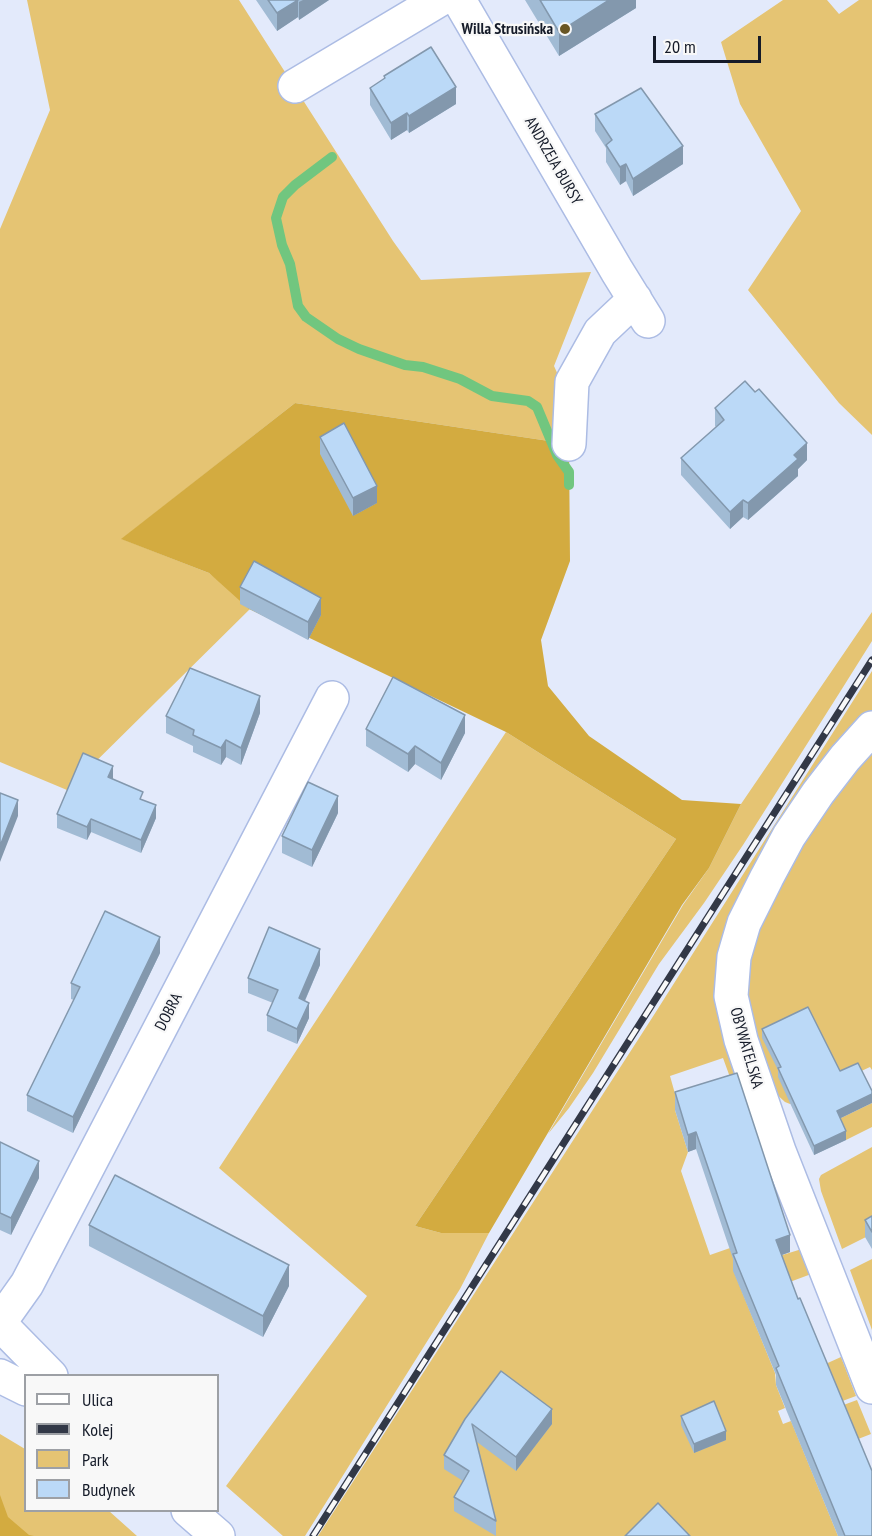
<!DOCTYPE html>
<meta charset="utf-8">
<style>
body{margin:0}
#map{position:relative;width:872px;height:1536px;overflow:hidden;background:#e3eafb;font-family:"PT Sans Narrow",sans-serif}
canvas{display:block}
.legend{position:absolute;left:24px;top:1374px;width:195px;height:138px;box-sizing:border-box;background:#f8f8f8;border:2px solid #9da0a5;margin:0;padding:8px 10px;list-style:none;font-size:18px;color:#151b29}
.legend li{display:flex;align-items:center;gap:12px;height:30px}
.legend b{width:30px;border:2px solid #9da0a5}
.scale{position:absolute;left:653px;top:36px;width:108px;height:27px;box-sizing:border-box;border:3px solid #151b29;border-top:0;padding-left:8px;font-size:18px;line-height:21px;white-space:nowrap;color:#151b29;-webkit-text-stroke:4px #f8f8f8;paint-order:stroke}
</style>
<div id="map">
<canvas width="872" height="1536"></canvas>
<ul class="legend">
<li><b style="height:8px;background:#fff"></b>Ulica</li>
<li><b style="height:8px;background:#323847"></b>Kolej</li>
<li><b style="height:16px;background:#e5c473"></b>Park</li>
<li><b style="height:16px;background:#bbd9f7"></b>Budynek</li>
</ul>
<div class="scale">20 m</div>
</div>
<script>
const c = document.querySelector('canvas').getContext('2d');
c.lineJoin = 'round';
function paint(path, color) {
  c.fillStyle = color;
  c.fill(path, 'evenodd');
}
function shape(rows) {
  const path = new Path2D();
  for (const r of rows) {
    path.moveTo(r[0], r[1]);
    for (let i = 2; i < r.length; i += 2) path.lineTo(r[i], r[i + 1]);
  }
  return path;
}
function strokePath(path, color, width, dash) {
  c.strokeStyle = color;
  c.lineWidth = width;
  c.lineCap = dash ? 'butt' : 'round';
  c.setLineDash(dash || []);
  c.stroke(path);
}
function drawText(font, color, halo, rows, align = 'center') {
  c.font = font + ' "PT Sans Narrow",sans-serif';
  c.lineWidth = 4.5;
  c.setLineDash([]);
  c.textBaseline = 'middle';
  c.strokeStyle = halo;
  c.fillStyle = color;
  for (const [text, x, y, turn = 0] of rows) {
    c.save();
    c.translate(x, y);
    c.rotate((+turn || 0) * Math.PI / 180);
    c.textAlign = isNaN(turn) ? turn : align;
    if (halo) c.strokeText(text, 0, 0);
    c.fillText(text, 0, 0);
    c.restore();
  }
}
paint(shape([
 [27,0,239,0,393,241,421,280,591,272,554,366,563,386,569,444,295,403,122,539,209,573,252,607,67,790,0,762,0,229,50,110],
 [783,0,827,0,839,14,859,0,872,0,872,435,839,403,748,290,801,211,740,104,721,42],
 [872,612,872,641,840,692,743,845,704,903,659,964,593,1073,569,1108,548,1134,683,905,709,868,741,804],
 [872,671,872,710,862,719,717,971,762,1130,735,1091,723,1058,670,1076,679,1108,675,1110,688,1152,681,1171,710,1255,730,1248,737,1270,734,1272,775,1373,776,1385,785,1408,778,1411,783,1424,791,1421,838,1536,318,1536,652,1018],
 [506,732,676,839,415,1226,441,1233,489,1233,460,1289,305,1536,283,1536,226,1486,367,1296,219,1168],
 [872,744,872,1070,870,1067,790,1104,785,1102,773,1091,741,987,769,894,839,786],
 [872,1103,872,1127,846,1140,837,1120],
 [872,1147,872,1234,842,1249,821,1191,819,1179,821,1175],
 [805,1248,814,1273,787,1283,776,1257],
 [872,1259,872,1330,850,1270],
 [841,1357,856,1396,837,1403,821,1366],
 [857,1400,871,1434,853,1441,838,1407],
 [0,1434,25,1449,26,1510,109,1511,137,1536,0,1536]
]), '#e5c473');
paint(shape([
 [295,403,569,444,570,561,541,640,548,686,589,736,682,800,741,804,709,868,682,905,489,1233,441,1233,415,1226,676,839,506,732,249,609,209,573,121,539],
 [0,1473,0,1495,8,1517,29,1535,34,1536,0,1536]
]), '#d3ab40');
strokePath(shape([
 [332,157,295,185,283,197,276,218,282,245,290,264,298,306,306,317,338,339,359,349,405,365,423,367,460,379,492,396,528,401,537,407,557,455,569,472,569,485]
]), '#71c67f', 10);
const street = shape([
 [459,0,617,271,648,321],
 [295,86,439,0],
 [569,444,572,382,600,332,635,299],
 [872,728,845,758,818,793,789,836,767,877,744,923,734,957,731,996,741,1040,779,1151,872,1387],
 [0,1322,27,1284,332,698]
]);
const secondary = shape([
 [0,1324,51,1376],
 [0,1376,26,1389],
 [188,1510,218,1536]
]);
strokePath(street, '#acbce4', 36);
strokePath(secondary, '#acbce4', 36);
strokePath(street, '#fff', 33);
strokePath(secondary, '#fff', 33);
const rail = shape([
 [313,1536,872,660]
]);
strokePath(rail, '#323847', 7);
strokePath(rail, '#f8f8f8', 4.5, [14]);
paint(shape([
 [256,0,329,0,299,20,298,17,277,31],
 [525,0,636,0,636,8,559,56],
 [384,76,456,104,409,133,407,130,391,140,370,105,370,88,384,79],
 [595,114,683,164,633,196,626,181,620,185,606,162,606,148,595,131],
 [715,408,807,460,798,469,798,476,748,520,743,517,730,529,681,475,681,458,716,427,715,426],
 [320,437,377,503,353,516,320,454],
 [240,587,321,615,308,640,240,604],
 [260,713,241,765,226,757,221,765,193,752,193,746,166,733,166,716],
 [366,729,465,733,441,780,415,764,408,772,366,746],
 [113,780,143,800,156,818,141,853,91,832,87,840,57,828,57,814],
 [338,813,312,867,282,853,282,836],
 [160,953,73,1133,27,1111,27,1095,74,1000,71,999,71,983],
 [320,965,305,1001,309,1018,297,1044,267,1031,267,1015,273,1003,248,993,248,978],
 [762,1029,840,1119,846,1140,814,1155,778,1077,778,1070,762,1038],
 [675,1092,790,1252,782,1255,872,1536,838,1536,776,1385,776,1375,733,1271,733,1259,696,1149,688,1152,675,1110],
 [0,1142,39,1178,11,1235,0,1230],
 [872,1216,872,1249,865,1237,865,1220],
 [89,1225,289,1286,263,1337,89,1246],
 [681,1416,726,1440,694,1453,681,1425],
 [465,1419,552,1424,516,1471,477,1442,496,1521,496,1536,454,1511,454,1497,463,1481,444,1469,444,1455]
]), '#a1bbd4');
paint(shape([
 [298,0,298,17,277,31,277,13],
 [303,0,329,0,299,20,299,2],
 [609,0,636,0,636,8,559,56,559,32],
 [456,87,456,104,409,133,409,116],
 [407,113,407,130,391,140,391,123],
 [683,146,683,164,633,196,633,179],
 [626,164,626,181,620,185,620,167],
 [807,443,807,460,798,469,798,476,748,520,748,503,794,455],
 [377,486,377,503,353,516,353,498],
 [743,500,743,517,730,529,730,512],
 [321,598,321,615,308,640,308,622],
 [260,696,260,713,241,765,241,748],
 [465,715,465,733,441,780,441,763],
 [226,740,226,757,221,765,221,748],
 [415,746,415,764,408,772,408,754],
 [113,766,113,779,108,791,108,777],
 [338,796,338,813,312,867,312,850],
 [18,800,18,816,0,862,0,846],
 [156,805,156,818,141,853,141,840],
 [91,819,91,832,87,840,87,827],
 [160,937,160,953,73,1133,73,1117],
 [320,949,320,965,299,1014,299,998],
 [309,1003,309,1018,297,1044,297,1029],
 [872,1094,872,1103,837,1120,837,1111],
 [846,1131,846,1140,814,1155,814,1146],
 [696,1132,696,1149,688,1152,688,1135],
 [39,1161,39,1178,11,1235,11,1218],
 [790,1235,790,1252,776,1257,776,1240],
 [289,1265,289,1286,263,1337,263,1316],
 [552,1409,552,1424,516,1471,516,1457],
 [726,1431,726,1440,694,1453,694,1444]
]), '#8398ad');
const building = shape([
 [268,0,298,0,277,13,268,0],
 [540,0,609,0,559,32,540,0],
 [431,47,456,87,409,116,407,113,391,123,370,88,385,78,384,76,431,47],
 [641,88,683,146,633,179,626,164,620,167,606,145,612,140,595,114,641,88],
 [745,381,755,392,759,389,807,443,794,455,798,459,748,503,743,500,730,512,681,458,724,420,715,408,745,381],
 [344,423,377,486,353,498,320,437,344,423],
 [254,561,321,598,308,622,240,587,254,561],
 [190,668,260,696,241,748,226,740,221,748,193,735,194,730,166,716,190,668],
 [393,677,465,715,441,763,415,746,408,754,366,729,393,677],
 [83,753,113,766,108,777,143,792,140,799,156,805,141,840,91,819,87,827,57,814,83,753],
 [308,782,338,796,312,850,282,836,308,782],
 [0,793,18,800,0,846,0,793],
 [105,911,160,937,73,1117,27,1095,80,987,71,983,105,911],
 [269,927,320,949,299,998,309,1003,297,1029,267,1015,278,990,248,978,269,927],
 [808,1007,840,1071,858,1063,872,1091,872,1094,837,1111,846,1131,814,1146,778,1068,781,1067,762,1029,808,1007],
 [737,1073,790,1235,776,1240,798,1299,800,1298,872,1471,872,1536,845,1536,776,1368,779,1366,733,1254,737,1253,696,1132,688,1135,675,1092,737,1073],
 [0,1142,39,1161,11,1218,0,1213,0,1142],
 [115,1175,289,1265,263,1316,89,1225,115,1175],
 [872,1216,872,1232,865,1220,872,1216],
 [501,1371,552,1409,516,1457,472,1424,496,1521,454,1497,469,1471,444,1455,465,1419,501,1371],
 [714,1401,726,1431,694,1444,681,1416,714,1401],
 [658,1503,690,1536,625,1536,658,1503]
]);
paint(building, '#bbd9f7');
strokePath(building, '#8398ad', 1.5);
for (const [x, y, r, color] of [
 [565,29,6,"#695624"]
]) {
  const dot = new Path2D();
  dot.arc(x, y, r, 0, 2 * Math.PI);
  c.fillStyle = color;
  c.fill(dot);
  strokePath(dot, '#f8f8f8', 2);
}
drawText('bold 16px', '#151b29', '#f8f8f8', [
 ["Willa Strusińska",553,29]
], 'right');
drawText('16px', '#151b29', '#f8f8f8', [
 ["ANDRZEJA BURSY",553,161,60],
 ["DOBRA",169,1012,-63],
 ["OBYWATELSKA",746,1048,74]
]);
</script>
